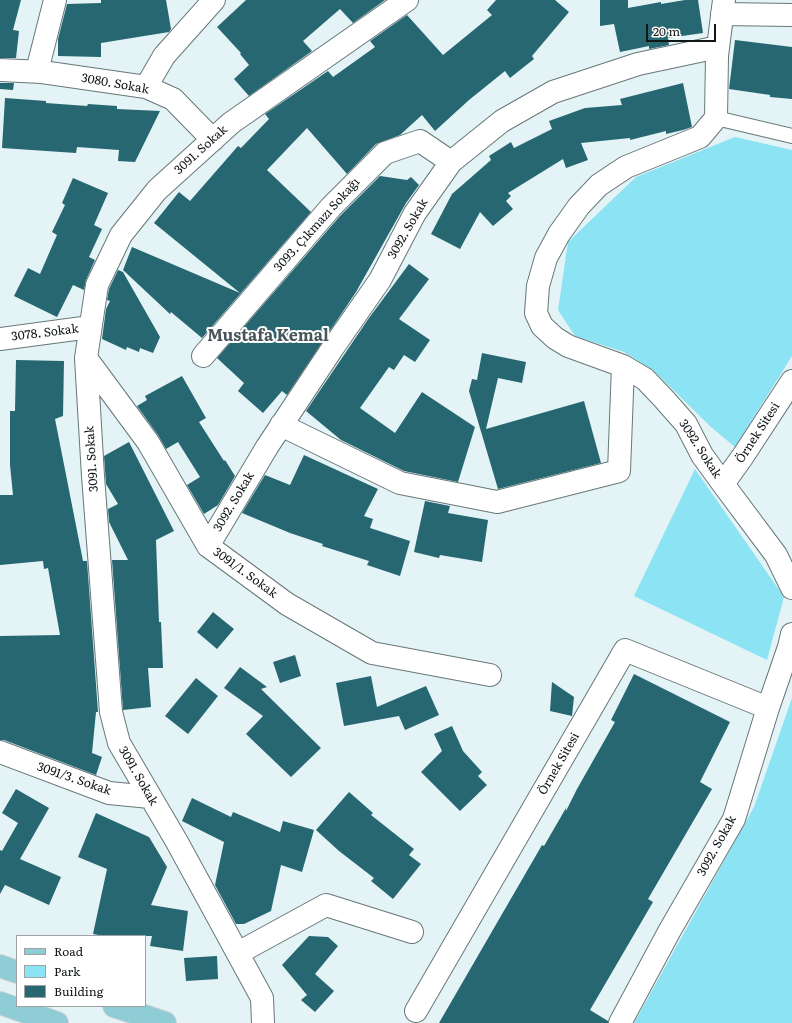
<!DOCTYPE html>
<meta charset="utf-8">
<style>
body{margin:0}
#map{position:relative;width:792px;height:1023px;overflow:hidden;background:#e3f3f6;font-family:Literata,serif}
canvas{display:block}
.legend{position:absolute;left:16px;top:935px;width:130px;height:72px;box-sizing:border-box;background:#fff;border:1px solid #9fa1a2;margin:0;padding:5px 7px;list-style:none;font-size:12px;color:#101516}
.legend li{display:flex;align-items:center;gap:8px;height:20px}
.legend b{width:20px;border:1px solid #9fa1a2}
.scale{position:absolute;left:646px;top:24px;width:70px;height:18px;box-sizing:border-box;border:2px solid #101516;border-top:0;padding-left:5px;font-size:12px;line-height:14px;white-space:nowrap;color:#101516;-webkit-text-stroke:3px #fff;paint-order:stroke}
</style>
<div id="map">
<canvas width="792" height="1023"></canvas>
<ul class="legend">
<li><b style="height:5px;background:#8eccd6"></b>Road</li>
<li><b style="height:11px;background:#8ce3f3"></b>Park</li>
<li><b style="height:11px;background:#266772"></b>Building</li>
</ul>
<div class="scale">20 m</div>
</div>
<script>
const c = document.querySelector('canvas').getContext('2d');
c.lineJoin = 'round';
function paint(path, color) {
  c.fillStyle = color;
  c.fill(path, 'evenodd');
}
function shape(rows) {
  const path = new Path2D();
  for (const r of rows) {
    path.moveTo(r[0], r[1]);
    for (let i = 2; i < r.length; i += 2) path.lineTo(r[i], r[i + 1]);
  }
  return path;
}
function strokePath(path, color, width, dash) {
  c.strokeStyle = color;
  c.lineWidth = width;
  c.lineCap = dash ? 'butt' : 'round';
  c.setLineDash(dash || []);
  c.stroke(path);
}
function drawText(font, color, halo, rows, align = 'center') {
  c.font = font + ' Literata,serif';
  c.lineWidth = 4;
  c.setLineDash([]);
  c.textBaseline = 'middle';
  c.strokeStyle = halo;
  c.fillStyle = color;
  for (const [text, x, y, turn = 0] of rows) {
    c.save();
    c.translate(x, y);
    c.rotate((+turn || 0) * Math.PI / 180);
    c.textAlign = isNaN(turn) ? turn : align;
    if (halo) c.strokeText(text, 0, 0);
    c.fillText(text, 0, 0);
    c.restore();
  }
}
paint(shape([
 [735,137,792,150,792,356,735,447,711,427,654,371,624,352,575,336,558,310,568,242,636,177],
 [695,469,784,597,767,660,634,596],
 [792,698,792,1023,634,1023,754,807]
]), '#8ce3f3');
paint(shape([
 [0,0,21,0,13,30,19,31,16,58,0,58],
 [101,0,166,0,171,29,169,32,101,43,101,57,58,56,58,39,67,4,101,3],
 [246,0,385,0,353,23,340,9,303,41,312,51,249,96,234,79,249,65,240,54,241,53,217,27],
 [496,0,555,0,569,12,532,56,534,59,510,78,505,71,469,100,435,131,422,115,400,135,376,144,347,174,307,128,267,170,311,212,202,338,171,312,170,314,123,270,132,247,240,293,154,223,179,192,190,201,238,146,241,148,269,119,265,114,328,71,333,77,375,47,370,41,407,15,443,55,492,15,487,10],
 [600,0,628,0,628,8,661,2,661,4,685,0,698,0,703,33,668,38,669,45,649,49,649,46,620,52,614,24,600,26],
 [735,40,792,47,792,99,770,97,770,95,729,89],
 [0,83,14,83,13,90,0,89],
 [683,83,692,127,683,130,666,134,666,131,630,140,630,138,581,143,588,160,566,168,563,159,508,193,511,196,506,201,513,209,493,226,480,212,460,249,431,234,452,194,491,160,489,156,511,142,514,148,552,129,549,121,585,108,622,105,620,99],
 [5,98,46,101,46,103,87,106,88,104,117,106,117,109,160,111,135,162,118,161,119,150,77,147,76,153,2,148],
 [380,176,407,180,411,177,419,185,406,203,356,292,287,395,282,391,263,413,238,391,244,383,217,358,340,216],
 [73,178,108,193,94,225,102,229,89,257,95,260,86,280,84,290,73,285,57,317,14,296,28,268,40,274,57,235,52,232,65,205,62,203],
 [409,264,429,279,399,319,430,340,415,362,404,355,394,370,389,367,360,408,395,433,422,392,475,427,458,482,404,471,341,440,306,411,369,318],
 [118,270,123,272,160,337,153,353,140,348,139,352,127,347,126,350,102,339,106,309,110,301,107,300,109,289],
 [482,353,526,362,522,383,498,378,486,429,584,401,601,463,498,489,469,391,472,379,477,380],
 [16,360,64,361,63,416,55,419,83,561,87,561,98,712,96,712,92,753,102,757,96,775,4,740,0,740,0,636,60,635,48,568,44,569,43,561,0,565,0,495,13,495,10,465,10,411,15,411],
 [182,376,206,418,199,422,224,461,225,460,235,476,218,505,204,514,187,485,200,477,178,442,166,449,158,435,137,406,147,400,145,396],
 [129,442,174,531,156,540,159,622,161,622,163,668,148,668,151,707,123,710,112,560,128,560,109,522,108,509,118,504,106,484,104,456],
 [304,455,378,489,364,516,373,519,370,528,410,541,400,576,367,565,369,561,322,546,323,544,290,533,242,513,265,475,290,485],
 [425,501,450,506,448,513,488,520,482,562,440,555,439,558,414,552],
 [213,612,234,629,217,649,197,632],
 [295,655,301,676,280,683,273,662],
 [240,667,267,687,261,689,321,748,291,777,246,734,263,716,224,688],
 [634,674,730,722,700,782,712,789,648,899,653,902,590,1010,608,1021,608,1023,439,1023,542,845,544,846,566,808,566,811,577,789,615,722,611,720],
 [371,676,377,707,426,686,439,715,405,730,399,716,344,726,336,683],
 [196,678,218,696,188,734,165,716],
 [552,682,574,697,572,716,550,711],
 [452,726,463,751,482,772,478,776,487,785,460,811,421,772,442,751,434,734],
 [16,789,49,808,20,859,61,877,49,905,5,885,0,894,0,850,2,851,18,823,2,813],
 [349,792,373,813,371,815,414,849,409,855,421,864,393,899,371,881,374,878,339,851,316,830],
 [192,798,231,817,233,812,280,832,283,821,314,830,302,872,281,865,271,911,244,924,236,924,215,885,224,842,182,821],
 [96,813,149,837,167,867,151,905,188,911,183,951,150,946,152,936,104,936,93,934,107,869,78,857],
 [309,936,328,937,338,946,315,974,334,991,315,1012,301,1000,307,995,282,965],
 [217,956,218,979,186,981,184,958]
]), '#266772');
const lane = shape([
 [716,118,792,136]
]);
const street = shape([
 [724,0,717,56,716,118,700,137,626,167,599,185,579,206,559,234,546,258,538,286,536,313,542,326,555,338,568,346,623,366,645,379,664,399,686,424,702,455,723,484,776,555,792,588],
 [722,14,792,15],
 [0,70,42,72,146,87,173,99,213,140],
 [37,71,55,0],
 [146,87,164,56,214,0],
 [0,339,90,327],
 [203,356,331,207,385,153,420,141,451,162],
 [86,358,148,442,208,546,287,604,372,653,490,675],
 [281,425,400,483,497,502,619,471,623,366],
 [723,484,743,456,792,381],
 [208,546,267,447,332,349,380,280,415,213,451,162,502,121,553,92,638,64,718,47],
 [0,752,109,793,150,797],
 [238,953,326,905,412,932],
 [416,1011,625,650,768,708],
 [263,1023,262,998,177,842,119,743,111,712,93,476,86,358,97,285,121,235,157,190,231,123,407,0],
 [620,1023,670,930,734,819,768,708,789,647,792,634]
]);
const primary = shape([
 [0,966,17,972],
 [0,1003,57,1023],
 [114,1006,165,1023]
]);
strokePath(lane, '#687779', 16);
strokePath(street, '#687779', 24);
strokePath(primary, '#cfd0d0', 24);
strokePath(lane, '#fff', 14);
strokePath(street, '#fff', 22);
strokePath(primary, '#8eccd6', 22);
drawText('12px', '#101516', '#fff', [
 ["3080. Sokak",115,84,10],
 ["3091. Sokak",201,150,-42],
 ["3093. Çıkmazı Sokağı",317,225,-48],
 ["3092. Sokak",408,229,-60],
 ["3078. Sokak",45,333,-7],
 ["Örnek Sitesi",758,433,-57],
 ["3092. Sokak",700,449,57],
 ["3091. Sokak",92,459,-94],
 ["3092. Sokak",234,502,-59],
 ["3091/1. Sokak",245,573,36],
 ["Örnek Sitesi",559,764,-60],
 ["3091. Sokak",138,776,60],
 ["3091/3. Sokak",74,779,19],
 ["3092. Sokak",717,846,-61]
]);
drawText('bold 16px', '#485558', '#fff', [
 ["Mustafa Kemal",268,336]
]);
</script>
